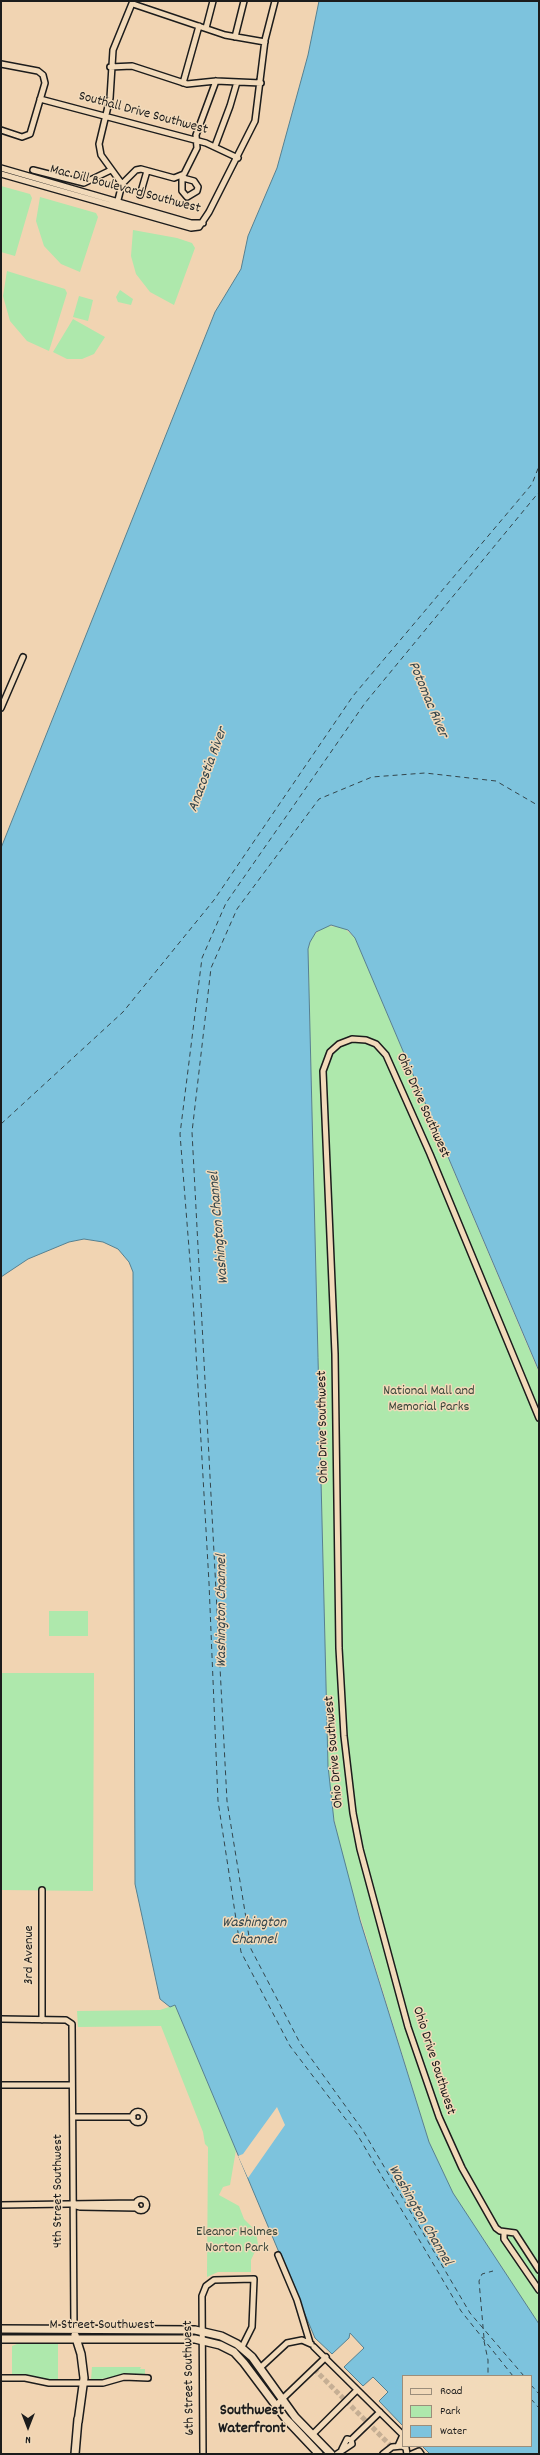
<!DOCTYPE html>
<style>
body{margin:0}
#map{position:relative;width:540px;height:2455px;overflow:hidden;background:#f1d4b2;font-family:Dekko,sans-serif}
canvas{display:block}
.frame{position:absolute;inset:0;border:2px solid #1c1c1c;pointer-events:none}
.legend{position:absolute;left:402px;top:2375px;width:130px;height:72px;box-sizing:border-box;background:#f2daba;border:1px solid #9c8e7b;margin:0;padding:5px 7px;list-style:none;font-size:12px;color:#1c1c1c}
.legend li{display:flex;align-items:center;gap:8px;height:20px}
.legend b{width:20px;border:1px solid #9c8e7b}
.north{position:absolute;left:8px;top:2407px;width:40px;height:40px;-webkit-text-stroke:3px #f2daba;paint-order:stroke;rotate:180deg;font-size:11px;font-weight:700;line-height:16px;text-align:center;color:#1c1c1c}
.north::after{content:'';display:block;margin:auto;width:14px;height:18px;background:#1c1c1c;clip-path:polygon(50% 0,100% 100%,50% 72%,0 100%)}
</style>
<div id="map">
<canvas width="540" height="2455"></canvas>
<div class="frame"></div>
<ul class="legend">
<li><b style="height:5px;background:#f2daba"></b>Road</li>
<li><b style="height:11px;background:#aee8ac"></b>Park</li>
<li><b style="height:11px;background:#7dc3dd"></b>Water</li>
</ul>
<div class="north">N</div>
</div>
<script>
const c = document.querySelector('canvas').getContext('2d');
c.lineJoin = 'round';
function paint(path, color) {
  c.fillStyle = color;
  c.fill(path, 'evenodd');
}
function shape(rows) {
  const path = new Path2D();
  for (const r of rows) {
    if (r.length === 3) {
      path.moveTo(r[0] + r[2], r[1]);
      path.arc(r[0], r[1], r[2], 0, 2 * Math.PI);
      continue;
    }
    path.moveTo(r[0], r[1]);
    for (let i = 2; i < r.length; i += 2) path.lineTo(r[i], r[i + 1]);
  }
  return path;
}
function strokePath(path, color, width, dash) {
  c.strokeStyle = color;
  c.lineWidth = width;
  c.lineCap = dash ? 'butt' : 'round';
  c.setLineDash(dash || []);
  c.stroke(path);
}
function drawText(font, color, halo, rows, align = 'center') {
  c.font = font + ' Dekko,sans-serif';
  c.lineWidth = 3;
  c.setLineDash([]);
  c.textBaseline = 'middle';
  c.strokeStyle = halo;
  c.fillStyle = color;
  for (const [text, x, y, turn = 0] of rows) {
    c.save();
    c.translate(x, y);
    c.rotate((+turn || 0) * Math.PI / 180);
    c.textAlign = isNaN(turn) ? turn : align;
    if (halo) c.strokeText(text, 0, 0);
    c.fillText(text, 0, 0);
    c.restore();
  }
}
paint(shape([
 [1,186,30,194,32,198,15,256,1,252],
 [40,197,96,213,98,217,80,272,61,264,44,246,36,221],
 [133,230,177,238,192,243,195,248,174,305,150,292,136,274,131,256],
 [7,271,65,289,67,293,49,351,27,341,10,321,3,296],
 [120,290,133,299,131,305,118,302,116,297],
 [79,296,93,300,88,321,73,317],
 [73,319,105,337,94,354,82,359,67,359,53,352],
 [326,926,343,927,355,938,539,1373,539,2324,453,2193,429,2142,341,1854,331,1803,328,1766,308,949,312,936],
 [49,1611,88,1611,88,1636,49,1636],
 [1,1673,94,1673,93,1891,1,1890],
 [175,2005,236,2150,230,2185,223,2187,219,2195,239,2206,244,2219,256,2231,258,2245,251,2260,251,2272,218,2272,207,2277,208,2147,205,2144,203,2132,161,2026,78,2027,77,2011,160,2010],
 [17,2344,58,2344,58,2380,12,2375,12,2346],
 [92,2367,141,2367,140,2369,145,2369,145,2374,91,2380]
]), '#aee8ac');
const water = shape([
 [319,1,539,1,539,1371,355,938,348,930,331,925,316,932,310,942,308,949,328,1766,334,1821,360,1920,429,2142,453,2193,539,2324,539,2454,430,2454,422,2446,531,2446,531,2376,403,2376,403,2426,379,2401,388,2392,373,2377,363,2386,344,2367,364,2348,350,2333,349,2338,332,2354,315,2338,175,2005,170,2007,160,1999,135,1884,133,1272,129,1262,118,1249,103,1242,84,1239,69,1242,28,1259,1,1277,1,848,215,312,241,269,248,236,277,168,308,55,319,1]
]);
paint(water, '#7dc3dd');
strokePath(water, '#568090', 1);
paint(shape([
 [277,2107,285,2125,248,2178,238,2156,243,2154]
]), '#f1d4b2');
strokePath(shape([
 [1,1124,123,1012,214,900,353,696,532,484,539,466],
 [484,2338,479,2281,482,2274,493,2271],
 [484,2341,488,2360,488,2376],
 [513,2376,461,2311,357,2134,290,2046,241,1952,218,1801,209,1583,193,1299,180,1134,202,958,226,903,365,703,539,492],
 [524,2376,470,2313,362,2129,300,2043,251,1949,227,1801,192,1132,211,968,237,909,319,799,372,777,425,773,496,781,539,806],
 [531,2385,539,2394],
 [531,2399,539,2408]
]), '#34464c', 1, [5, 4]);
strokePath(shape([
 [314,2369,392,2447]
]), '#c6af94', 5, [5, 2.5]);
const minor = shape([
 [133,4,225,35,265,42],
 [206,28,213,1],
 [235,37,244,1],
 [1,64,38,71,43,75,45,83,30,134,22,137,1,130],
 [110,67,132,66,187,84,216,81,261,83],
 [183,83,199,26],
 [40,99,206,143,238,158],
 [215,146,230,106,237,82],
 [1,168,191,223,203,223],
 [33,170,84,183,111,170],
 [1,174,191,228,199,227,209,212,255,121,265,40,275,1],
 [182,176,182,191,187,197,197,191,198,187,194,181,183,178],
 [122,184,101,155,99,144,110,98,113,50,133,1],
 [140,195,147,171],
 [117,204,122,184,136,170,141,169,174,178,184,174,197,148,196,135,216,81],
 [1,708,23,657],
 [539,1418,430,1154,386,1055,376,1044,366,1040,352,1039,339,1044,330,1052,323,1071,335,1354,339,1648,344,1736,353,1813,360,1849,408,2027,439,2117,462,2168,496,2228,500,2231,515,2233,539,2270],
 [42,1890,42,2020],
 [1,2019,66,2020,72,2024,74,2329],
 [1,2085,72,2085],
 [138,2117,5.5],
 [73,2117,133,2117],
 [141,2205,5.5],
 [1,2205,136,2203],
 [73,2205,80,2207,137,2208],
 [504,2232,504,2239,539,2290],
 [278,2255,297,2300,310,2343],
 [314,2347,403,2435,398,2446],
 [260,2368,287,2343,302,2340,311,2344],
 [1,2378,25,2378,49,2383,103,2383,124,2377,148,2378],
 [276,2405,326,2357],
 [312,2435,357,2390],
 [351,2440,380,2412],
 [203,2454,202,2296,206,2286,214,2280,254,2279,252,2327,242,2347],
 [337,2454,352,2444,351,2440,347,2439,342,2449],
 [383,2454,392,2447,402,2446,406,2448,407,2454],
 [412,2454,419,2451,421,2454]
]);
const major = shape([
 [1,2329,195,2330,221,2336,237,2344,252,2357,295,2417,331,2454],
 [75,2335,81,2354,84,2378,78,2422],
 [1,2339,195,2339,220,2345,234,2352,244,2363,286,2419,319,2454],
 [75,2454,78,2419]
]);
strokePath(minor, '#1c1c1c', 8);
strokePath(major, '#1c1c1c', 10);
strokePath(minor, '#f2daba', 5);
strokePath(major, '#f2daba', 7);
drawText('14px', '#1c1c1c', '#f2daba', [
 ["Southall Drive Southwest",143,114,15],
 ["Mac Dill Boulevard Southwest",125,190,15],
 ["Ohio Drive Southwest",422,1106,66],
 ["Ohio Drive Southwest",324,1427,-91],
 ["Ohio Drive Southwest",335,1752,-95],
 ["3rd Avenue",30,1955,-90],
 ["Ohio Drive Southwest",433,2061,72],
 ["4th Street Southwest",59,2191,-90],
 ["M Street Southwest",102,2326],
 ["6th Street Southwest",190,2378,-91]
]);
drawText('14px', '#394539', '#f2daba', [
 ["National Mall and",429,1392],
 ["Memorial Parks",429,1408],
 ["Eleanor Holmes",237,2233],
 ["Norton Park",237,2249]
]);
drawText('italic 15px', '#34464c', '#f2daba', [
 ["Potomac River",427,700,67],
 ["Anacostia River",209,770,-70],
 ["Washington Channel",220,1228,-95],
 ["Washington Channel",223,1611,-90],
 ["Washington",254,1924],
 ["Channel",254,1941],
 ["Washington Channel",419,2216,60]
]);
drawText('bold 16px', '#1c1c1c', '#f2daba', [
 ["Southwest",252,2412],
 ["Waterfront",252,2430]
]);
</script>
